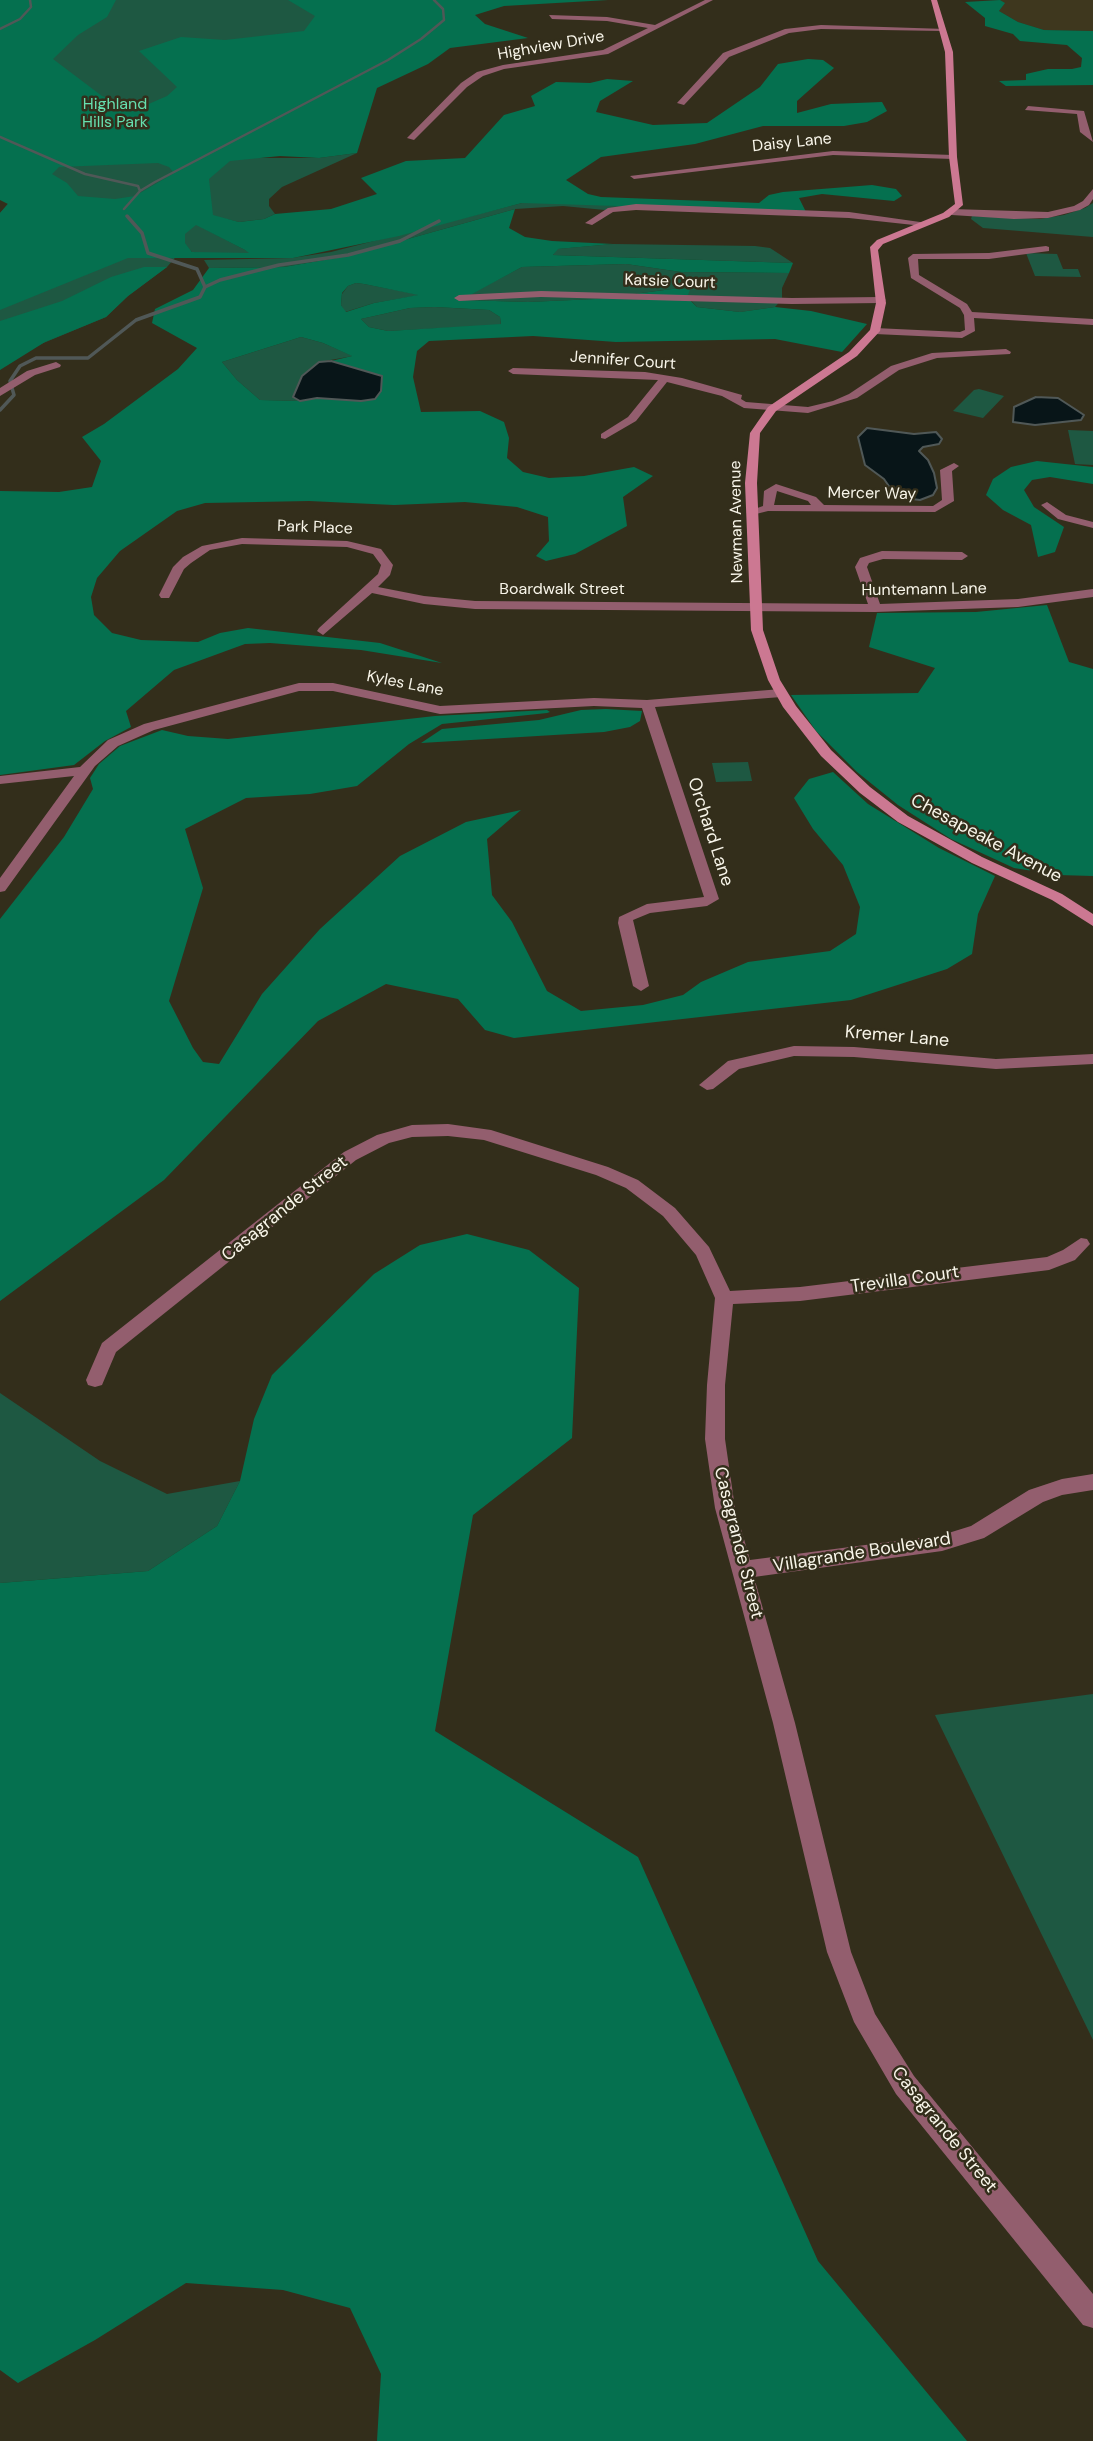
<!DOCTYPE html>
<style>
body{margin:0}
canvas{display:block;background:#332e1b}
</style>
<canvas width="1093" height="2441"></canvas>
<script>
const c = document.querySelector('canvas').getContext('2d');
c.lineJoin = 'round';
function paint(path, color) {
  c.fillStyle = color;
  c.fill(path, 'evenodd');
}
function shape(rows) {
  const path = new Path2D();
  for (const r of rows) {
    path.moveTo(r[0], r[1]);
    for (let i = 2; i < r.length; i += 2) path.lineTo(r[i], r[i + 1]);
  }
  return path;
}
function strokePath(path, color, width, dash) {
  c.strokeStyle = color;
  c.lineWidth = width;
  c.lineCap = dash ? 'butt' : 'round';
  c.setLineDash(dash || []);
  c.stroke(path);
}
function drawText(font, color, halo, rows, align = 'center') {
  c.font = font + ' "DM Sans",sans-serif';
  c.lineWidth = 5;
  c.setLineDash([]);
  c.textBaseline = 'middle';
  c.strokeStyle = halo;
  c.fillStyle = color;
  for (const [text, x, y, turn = 0] of rows) {
    c.save();
    c.translate(x, y);
    c.rotate((+turn || 0) * Math.PI / 180);
    c.textAlign = isNaN(turn) ? turn : align;
    if (halo) c.strokeText(text, 0, 0);
    c.fillText(text, 0, 0);
    c.restore();
  }
}
paint(shape([
 [1000,0,1093,0,1093,31,1044,30,1018,22,999,11,1004,3]
]), '#3e371e');
paint(shape([
 [0,0,456,0,257,158,319,158,357,153,282,187,269,199,269,206,275,214,264,219,239,222,213,216,203,228,251,253,206,254,192,252,186,245,167,267,128,296,106,317,0,361,0,213,12,199,0,18,4,17],
 [550,202,627,206,605,210,563,206,515,209,347,256,284,267,209,268,204,260,292,258,331,252,522,203],
 [1093,203,1093,237,983,228,971,219,972,216,1040,219,1064,215,1085,208],
 [613,244,755,246,770,248,793,263,553,255,557,249],
 [1026,253,1057,254,1063,269,1078,269,1081,277,1035,276],
 [626,264,681,272,789,273,782,288,782,299,775,307,740,312,697,307,680,288,595,299,528,302,459,300,522,267],
 [356,283,364,284,421,295,374,303,345,312,341,305,342,294,348,286],
 [435,307,489,310,500,317,501,325,388,331,369,327,361,319,410,308],
 [301,337,323,343,353,356,319,362,302,376,293,397,300,401,260,400,237,380,222,362],
 [979,389,1004,396,983,418,953,411,974,390],
 [1068,430,1093,431,1093,465,1075,464],
 [748,762,752,781,716,782,712,763],
 [0,1393,100,1461,167,1494,240,1481,217,1526,148,1571,0,1583],
 [1093,1694,1093,2040,935,1715]
]), '#1e5842');
paint(shape([
 [0,0,116,0,107,17,78,35,53,59,102,96,137,109,167,96,177,87,139,51,181,37,225,40,304,31,315,16,288,0,608,0,504,6,475,15,485,24,528,38,450,48,428,64,377,88,357,153,319,158,280,156,230,161,209,179,213,215,239,222,264,219,275,214,331,209,377,194,361,178,406,161,465,158,504,115,535,106,531,96,556,82,590,83,607,79,633,81,600,101,596,112,653,125,707,123,760,87,778,64,808,59,823,60,834,68,797,101,797,113,831,104,882,102,887,111,867,122,844,126,763,126,695,144,601,157,566,180,588,194,601,197,759,203,769,195,783,192,872,185,896,189,902,196,894,201,822,194,799,198,806,212,522,203,399,236,293,258,128,258,0,310,0,213,8,204,0,200],
 [158,163,169,167,174,173,135,196,115,199,78,196,67,183,52,174,59,167],
 [196,225,245,250,249,253,192,252,185,243,185,234],
 [1000,0,1005,3,999,11,1018,22,1044,30,1093,31,1093,85,1006,86,999,81,1026,80,1026,74,1048,69,1072,69,1081,67,1082,58,1067,45,1020,41,1013,34,985,26,985,18,965,2],
 [515,209,509,228,525,237,552,241,613,244,558,249,553,255,793,263,789,273,681,272,626,264,522,267,461,300,528,302,595,299,680,288,690,290,687,297,697,307,740,312,775,307,811,311,867,324,842,352,775,339,616,342,533,336,429,341,417,351,413,377,421,412,480,411,504,422,509,438,507,458,523,472,549,478,584,476,634,467,653,476,623,497,627,526,575,554,546,561,536,556,549,541,548,517,517,507,465,502,394,505,309,501,205,503,177,511,120,551,97,578,91,597,94,615,112,633,141,640,198,642,220,633,248,628,380,643,442,663,361,650,270,643,245,644,174,670,126,711,131,727,105,741,74,765,0,775,0,491,59,492,92,487,101,461,82,437,104,424,178,369,197,348,152,323,155,309,193,290,209,268,284,267,347,256],
 [356,283,364,284,418,295,374,303,346,312,341,305,342,293,348,286],
 [435,307,489,310,500,317,501,324,388,331,369,327,361,319,410,308],
 [301,337,323,343,352,356,331,361,382,376,361,401,317,398,300,401,260,400,237,380,222,362],
 [144,267,167,267,128,296,106,317,45,342,0,370,0,321,62,301,111,277],
 [1037,461,1093,467,1093,484,1050,477,1032,480,1024,490,1034,507,1064,527,1055,552,1038,557,1031,525,1003,510,986,495,993,479,1011,467],
 [1047,605,1069,662,1093,669,1093,876,1058,875,1014,868,951,839,898,805,857,772,816,731,791,695,918,693,935,668,869,647,877,613,976,612],
 [606,709,642,711,640,721,630,727,604,732,421,743,442,729,539,720,581,710],
 [547,710,550,712,547,713,442,724,409,744,357,786,310,794,246,798,185,829,203,888,169,1001,193,1048,203,1062,219,1064,262,994,320,929,400,856,466,822,521,810,487,839,492,895,512,922,547,991,581,1011,643,1005,683,995,701,982,748,962,830,951,856,934,860,907,843,865,813,829,794,798,809,779,833,772,868,804,939,848,995,876,978,914,972,954,947,969,851,1000,514,1038,485,1030,458,999,386,984,318,1021,164,1180,0,1301,0,919,64,837,93,789,90,778,99,764,120,746,162,730,188,736,228,739,435,716],
 [467,1234,529,1250,579,1288,572,1438,473,1515,435,1731,638,1857,818,2261,967,2441,377,2441,381,2374,350,2308,283,2290,186,2283,95,2340,18,2383,0,2370,0,1583,148,1571,217,1526,240,1481,254,1419,272,1375,374,1274,420,1245]
]), '#05704f');
const water = shape([
 [331,361,382,376,381,391,375,399,361,401,317,398,300,401,293,397,302,376,319,362,331,361],
 [1036,397,1058,398,1084,415,1081,420,1035,425,1013,422,1014,407,1036,397],
 [867,428,914,434,936,432,942,439,939,444,923,447,919,451,928,460,934,473,937,488,933,495,920,500,904,498,893,492,884,479,865,465,858,437,867,428]
]);
paint(water, '#081518');
strokePath(water, '#505857', 2);
strokePath(shape([
 [0,29,20,19,31,7,30,0],
 [0,137,85,174,138,186,140,191],
 [124,209,140,191,155,182,388,60,421,39,444,20,443,9,434,0]
]), '#505857', 2.5);
strokePath(shape([
 [205,287,220,280,279,265,348,255,400,241,439,221],
 [0,410,14,395,10,381,20,366,36,358,88,358,136,320,200,297,205,287,197,269,148,253,142,233,127,216]
]), '#505857', 3.5);
paint(shape([
 [705,0,713,0,608,54,504,69,483,76,467,87,414,140,407,138,461,83,477,72,503,65,603,50,648,28,607,21,552,19,549,15,607,17,655,25,705,0],
 [821,25,946,29,942,31,821,29,789,33,729,57,684,105,677,103,723,53,785,29,821,25],
 [1028,106,1084,111,1093,142,1080,132,1077,114,1025,110,1028,106],
 [833,151,953,155,957,157,953,159,833,155,634,179,630,176,833,151],
 [1093,189,1093,199,1089,205,1080,210,1048,218,1014,219,952,215,948,212,952,209,1048,212,1074,206,1083,201,1093,189],
 [636,204,849,212,927,223,923,226,849,218,636,210,613,212,592,225,585,223,608,208,636,204],
 [1046,246,1049,247,1049,251,989,259,918,259,919,275,967,304,972,312,1093,319,1093,325,974,318,975,331,962,338,875,334,870,331,875,328,960,332,965,330,964,315,960,308,911,278,908,258,913,254,989,253,1046,246],
 [541,291,792,298,881,297,886,300,881,303,792,304,541,297,459,301,454,298,459,295,541,291],
 [1006,349,1011,352,1010,354,937,358,899,370,857,398,808,413,744,408,722,396,667,382,636,421,605,439,601,438,601,434,628,417,658,380,513,374,508,371,513,368,645,372,682,378,742,395,741,399,746,402,808,407,833,401,849,394,891,366,932,353,1006,349],
 [56,362,61,365,60,367,35,375,0,396,0,388,27,371,56,362],
 [954,463,959,466,952,471,954,501,935,512,768,511,752,515,746,512,763,506,764,491,776,484,816,497,824,505,933,506,942,500,940,470,954,463],
 [777,491,808,501,811,505,774,505,777,491],
 [1047,502,1066,515,1093,522,1093,528,1058,519,1041,505,1047,502],
 [242,538,347,541,381,549,393,565,390,575,378,587,424,596,475,601,868,604,855,567,860,558,882,551,962,552,968,556,962,560,883,559,869,563,867,567,880,604,1018,599,1093,589,1093,597,1018,607,875,612,475,609,424,604,372,593,323,635,317,631,319,628,378,574,381,565,373,554,347,547,242,544,210,550,191,563,184,569,169,598,161,598,159,595,173,567,183,557,202,546,242,538],
 [299,683,333,683,440,706,594,698,647,700,781,689,787,693,781,697,655,707,719,899,707,906,650,913,633,920,649,986,641,991,633,986,618,923,619,917,647,904,704,897,642,708,594,706,440,714,333,691,299,691,154,730,118,746,95,766,5,891,0,892,0,878,74,776,0,784,0,776,80,767,108,740,144,724,299,683],
 [794,1046,854,1047,996,1059,1093,1054,1093,1064,996,1069,854,1057,794,1056,739,1069,713,1089,707,1090,699,1085,728,1061,794,1046],
 [448,1124,491,1130,608,1167,638,1180,675,1208,709,1247,730,1291,800,1287,1047,1257,1063,1250,1081,1238,1087,1239,1090,1244,1075,1260,1049,1270,800,1301,733,1304,725,1385,725,1439,735,1508,750,1560,942,1535,971,1526,1029,1490,1062,1479,1093,1474,1093,1490,1062,1495,1043,1502,984,1538,942,1551,754,1577,795,1723,851,1952,875,2014,914,2076,1093,2294,1093,2328,1083,2325,896,2094,854,2022,827,1952,773,1723,715,1508,705,1439,707,1385,715,1298,696,1255,663,1216,626,1188,596,1175,484,1140,448,1136,412,1137,389,1143,356,1160,116,1352,102,1385,95,1387,88,1385,86,1380,102,1343,344,1152,377,1135,412,1125,448,1124]
]), '#935e6e');
paint(shape([
 [931,0,937,0,953,52,957,157,963,205,949,217,883,244,878,250,886,303,880,331,857,356,776,411,760,433,757,483,763,630,780,680,796,706,831,750,870,787,908,816,982,857,1062,894,1093,914,1093,926,1052,900,972,863,898,822,860,793,821,756,783,707,768,680,751,630,745,483,750,433,768,407,849,352,870,330,876,303,870,247,877,240,943,213,955,204,949,157,945,52,931,0]
]), '#cc7892');
drawText('16px', '#f8f5e9', '#332e1b', [
 ["Highview Drive",551,46,-10],
 ["Daisy Lane",792,143,-6],
 ["Katsie Court",670,282,2],
 ["Jennifer Court",623,361,4],
 ["Mercer Way",872,494,1],
 ["Newman Avenue",737,522,-91],
 ["Park Place",315,528,2],
 ["Boardwalk Street",562,590],
 ["Huntemann Lane",924,590,-1],
 ["Kyles Lane",405,684,11]
]);
drawText('16px', '#66dfaf', '#332e1b', [
 ["Highland",115,105],
 ["Hills Park",115,123]
]);
drawText('18px', '#f8f5e9', '#332e1b', [
 ["Orchard Lane",710,832,72],
 ["Chesapeake Avenue",986,839,28],
 ["Kremer Lane",897,1037,5],
 ["Casagrande Street",285,1209,-39],
 ["Trevilla Court",905,1280,-8],
 ["Casagrande Street",738,1543,76],
 ["Villagrande Boulevard",862,1553,-9],
 ["Casagrande Street",944,2130,51]
]);
</script>
